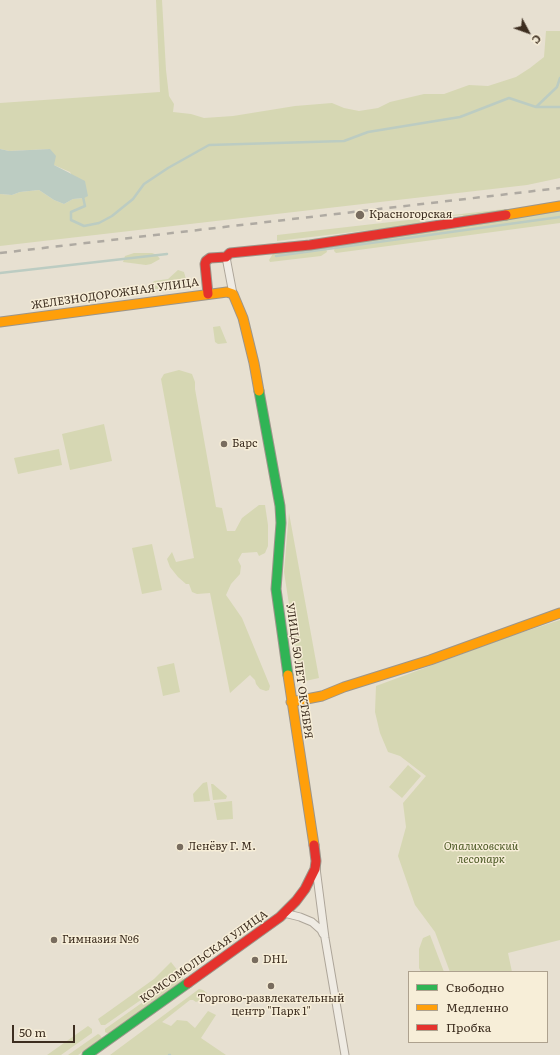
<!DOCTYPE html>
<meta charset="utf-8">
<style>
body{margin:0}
#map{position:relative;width:560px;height:1055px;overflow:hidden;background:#e7e0d1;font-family:Literata,serif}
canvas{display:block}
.legend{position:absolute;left:408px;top:971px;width:140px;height:72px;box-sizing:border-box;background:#f7eed8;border:1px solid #ada18e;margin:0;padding:5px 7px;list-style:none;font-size:12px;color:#3d2e20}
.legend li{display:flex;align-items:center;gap:8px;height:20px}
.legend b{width:20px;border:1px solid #ada18e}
.north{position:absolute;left:508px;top:12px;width:40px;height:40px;-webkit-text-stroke:3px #f7eed8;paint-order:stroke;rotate:131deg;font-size:11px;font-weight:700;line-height:16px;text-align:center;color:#3d2e20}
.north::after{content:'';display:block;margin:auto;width:14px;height:18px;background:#3d2e20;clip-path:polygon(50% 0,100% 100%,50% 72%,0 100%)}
.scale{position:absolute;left:12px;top:1025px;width:63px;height:18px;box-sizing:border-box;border:2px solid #3d2e20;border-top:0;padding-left:5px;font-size:12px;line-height:14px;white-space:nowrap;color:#3d2e20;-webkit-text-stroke:3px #f7eed8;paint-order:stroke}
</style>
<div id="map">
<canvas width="560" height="1055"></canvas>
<ul class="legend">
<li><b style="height:5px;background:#30b455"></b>Свободно</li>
<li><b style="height:5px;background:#ff9f0a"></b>Медленно</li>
<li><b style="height:5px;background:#e5322d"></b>Пробка</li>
</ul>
<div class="north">С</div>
<div class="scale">50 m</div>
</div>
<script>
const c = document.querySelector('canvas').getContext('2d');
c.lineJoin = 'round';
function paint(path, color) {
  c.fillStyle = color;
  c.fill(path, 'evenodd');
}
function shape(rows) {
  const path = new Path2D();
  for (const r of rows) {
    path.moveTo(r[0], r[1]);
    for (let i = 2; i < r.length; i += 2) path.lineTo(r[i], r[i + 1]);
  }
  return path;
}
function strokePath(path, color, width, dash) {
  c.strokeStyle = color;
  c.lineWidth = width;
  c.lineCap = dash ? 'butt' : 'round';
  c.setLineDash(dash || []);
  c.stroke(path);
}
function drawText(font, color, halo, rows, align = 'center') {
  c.font = font + ' Literata,serif';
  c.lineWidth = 3;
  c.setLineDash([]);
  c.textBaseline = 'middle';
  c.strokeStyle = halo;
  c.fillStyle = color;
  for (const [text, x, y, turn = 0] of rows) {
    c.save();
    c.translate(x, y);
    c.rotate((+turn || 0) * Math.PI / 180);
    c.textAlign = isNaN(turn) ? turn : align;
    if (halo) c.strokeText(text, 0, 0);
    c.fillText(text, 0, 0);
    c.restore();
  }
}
paint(shape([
 [156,0,162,0,166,70,169,96,174,104,173,112,191,114,204,118,233,116,295,106,332,103,344,108,359,111,378,108,390,102,424,94,444,94,469,85,488,86,516,77,530,68,544,57,546,31,560,31,560,178,527,185,0,246,0,194,12,195,20,192,39,190,54,200,64,204,73,199,84,198,70,172,54,165,50,149,9,151,0,149,0,103,160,92],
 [505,209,506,211,465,217,462,215,431,218,413,225,277,241,277,235],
 [560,211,560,223,336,253,334,251,335,246],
 [326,248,327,252,321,256,270,262,269,260,274,252],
 [134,253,152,253,157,255,160,259,151,264,146,265,123,262,125,256],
 [178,270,184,272,187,283,161,285,158,289,150,289,152,284,154,281,168,279],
 [220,326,227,343,218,344,215,342,213,327],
 [179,370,192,374,195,382,195,389,216,507,222,508,227,531,235,531,242,518,259,505,265,505,268,525,268,546,265,553,259,556,257,552,242,553,238,560,241,566,240,574,231,584,226,595,242,618,270,686,269,690,266,691,260,689,256,684,255,680,250,675,230,693,210,593,197,594,192,592,189,584,186,584,178,577,170,567,167,559,172,552,176,562,194,558,161,379,164,374],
 [104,424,112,461,70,470,62,434],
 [59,449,62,465,18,474,14,458],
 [289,513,319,678,301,682,284,572],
 [152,544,162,590,142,594,132,548],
 [560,620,560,940,508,953,512,972,450,972,435,932,415,905,398,856,406,827,403,803,426,776,400,756,388,752,380,733,375,712,376,686,508,637],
 [174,663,180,692,163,696,157,667],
 [408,765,421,776,402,798,389,787],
 [207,782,210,801,194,802,193,794,203,783],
 [211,784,213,784,227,796,226,799,213,800],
 [232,801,233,819,217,820,214,803],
 [430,935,444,972,421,972,419,968,419,949,423,938],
 [171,962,178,971,178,974,105,1025,101,1025,98,1019,154,979],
 [181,975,184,980,109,1033,107,1033,105,1032,105,1029],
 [199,989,203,990,207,993,201,1000,196,1002,193,1000,190,1000,162,1022,171,1026,177,1020,187,1021,195,1028,208,1011,216,1015,201,1038,226,1055,110,1055],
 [88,1026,92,1029,92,1033,61,1055,47,1055],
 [98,1034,100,1035,102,1038,78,1055,68,1055]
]), '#d6d7b3');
paint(shape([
 [0,149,9,151,50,149,56,156,54,165,85,181,88,196,84,198,73,199,64,204,54,200,39,190,20,192,12,195,0,194]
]), '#bcccc2');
strokePath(shape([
 [536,107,557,87,560,78],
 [83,197,85,206,71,212,71,220,84,226,99,223,112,216,133,199,144,184,168,168,209,145,344,141,368,132,460,117,509,98,536,107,560,107],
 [276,256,560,217],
 [0,273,167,254],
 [169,1055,170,1055]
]), '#bcccc2', 2.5);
const street = shape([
 [226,257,233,294],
 [316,868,325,938,345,1055],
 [284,913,300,917,312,922,321,930,323,934]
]);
const fast = shape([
 [259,391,280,506,281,523,276,589,288,675],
 [87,1055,188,983]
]);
const slow = shape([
 [506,215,560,206],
 [0,322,227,292,233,294,243,318,254,363,259,391],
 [288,675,314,845],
 [291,702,322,696,344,687,430,660,560,613]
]);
const jam = shape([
 [208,294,205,264,206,261,210,258,226,257,230,253,310,245,506,215],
 [188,983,280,917,296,901,305,889,315,869,316,861,314,845]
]);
strokePath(street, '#ada599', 9);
strokePath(fast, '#9c958a', 11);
strokePath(slow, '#9c958a', 11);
strokePath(jam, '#9c958a', 11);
strokePath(street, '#efebe3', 7);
strokePath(fast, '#30b455', 9);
strokePath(slow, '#ff9f0a', 9);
strokePath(jam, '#e5322d', 9);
strokePath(shape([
 [0,253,560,188]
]), '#afaaa2', 2.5, [7, 7]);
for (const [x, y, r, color] of [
 [360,215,5,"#786c5e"],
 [224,444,4,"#786c5e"],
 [180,847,4,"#786c5e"],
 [54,940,4,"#786c5e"],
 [255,960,4,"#786c5e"],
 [271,986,4,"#786c5e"]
]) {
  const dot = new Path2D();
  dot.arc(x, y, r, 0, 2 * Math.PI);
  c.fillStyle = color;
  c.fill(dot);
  strokePath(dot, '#f7eed8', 1.5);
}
drawText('11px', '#3d2e20', '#f7eed8', [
 ["Красногорская",369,215],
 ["Барс",232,444],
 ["Ленёву Г. М.",188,847],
 ["Гимназия №6",62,940],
 ["DHL",263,960],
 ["Торгово-развлекательный",271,999,"center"],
 ["центр \"Парк 1\"",271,1012,"center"]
], 'left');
drawText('11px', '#3d2e20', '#f7eed8', [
 ["ЖЕЛЕЗНОДОРОЖНАЯ УЛИЦА",115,294,-8],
 ["УЛИЦА 50 ЛЕТ ОКТЯБРЯ",299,671,82],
 ["КОМСОМОЛЬСКАЯ УЛИЦА",204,957,-35]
]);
drawText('italic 11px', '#4d5a26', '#f7eed8', [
 ["Опалиховский",481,847],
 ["лесопарк",481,860]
]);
</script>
